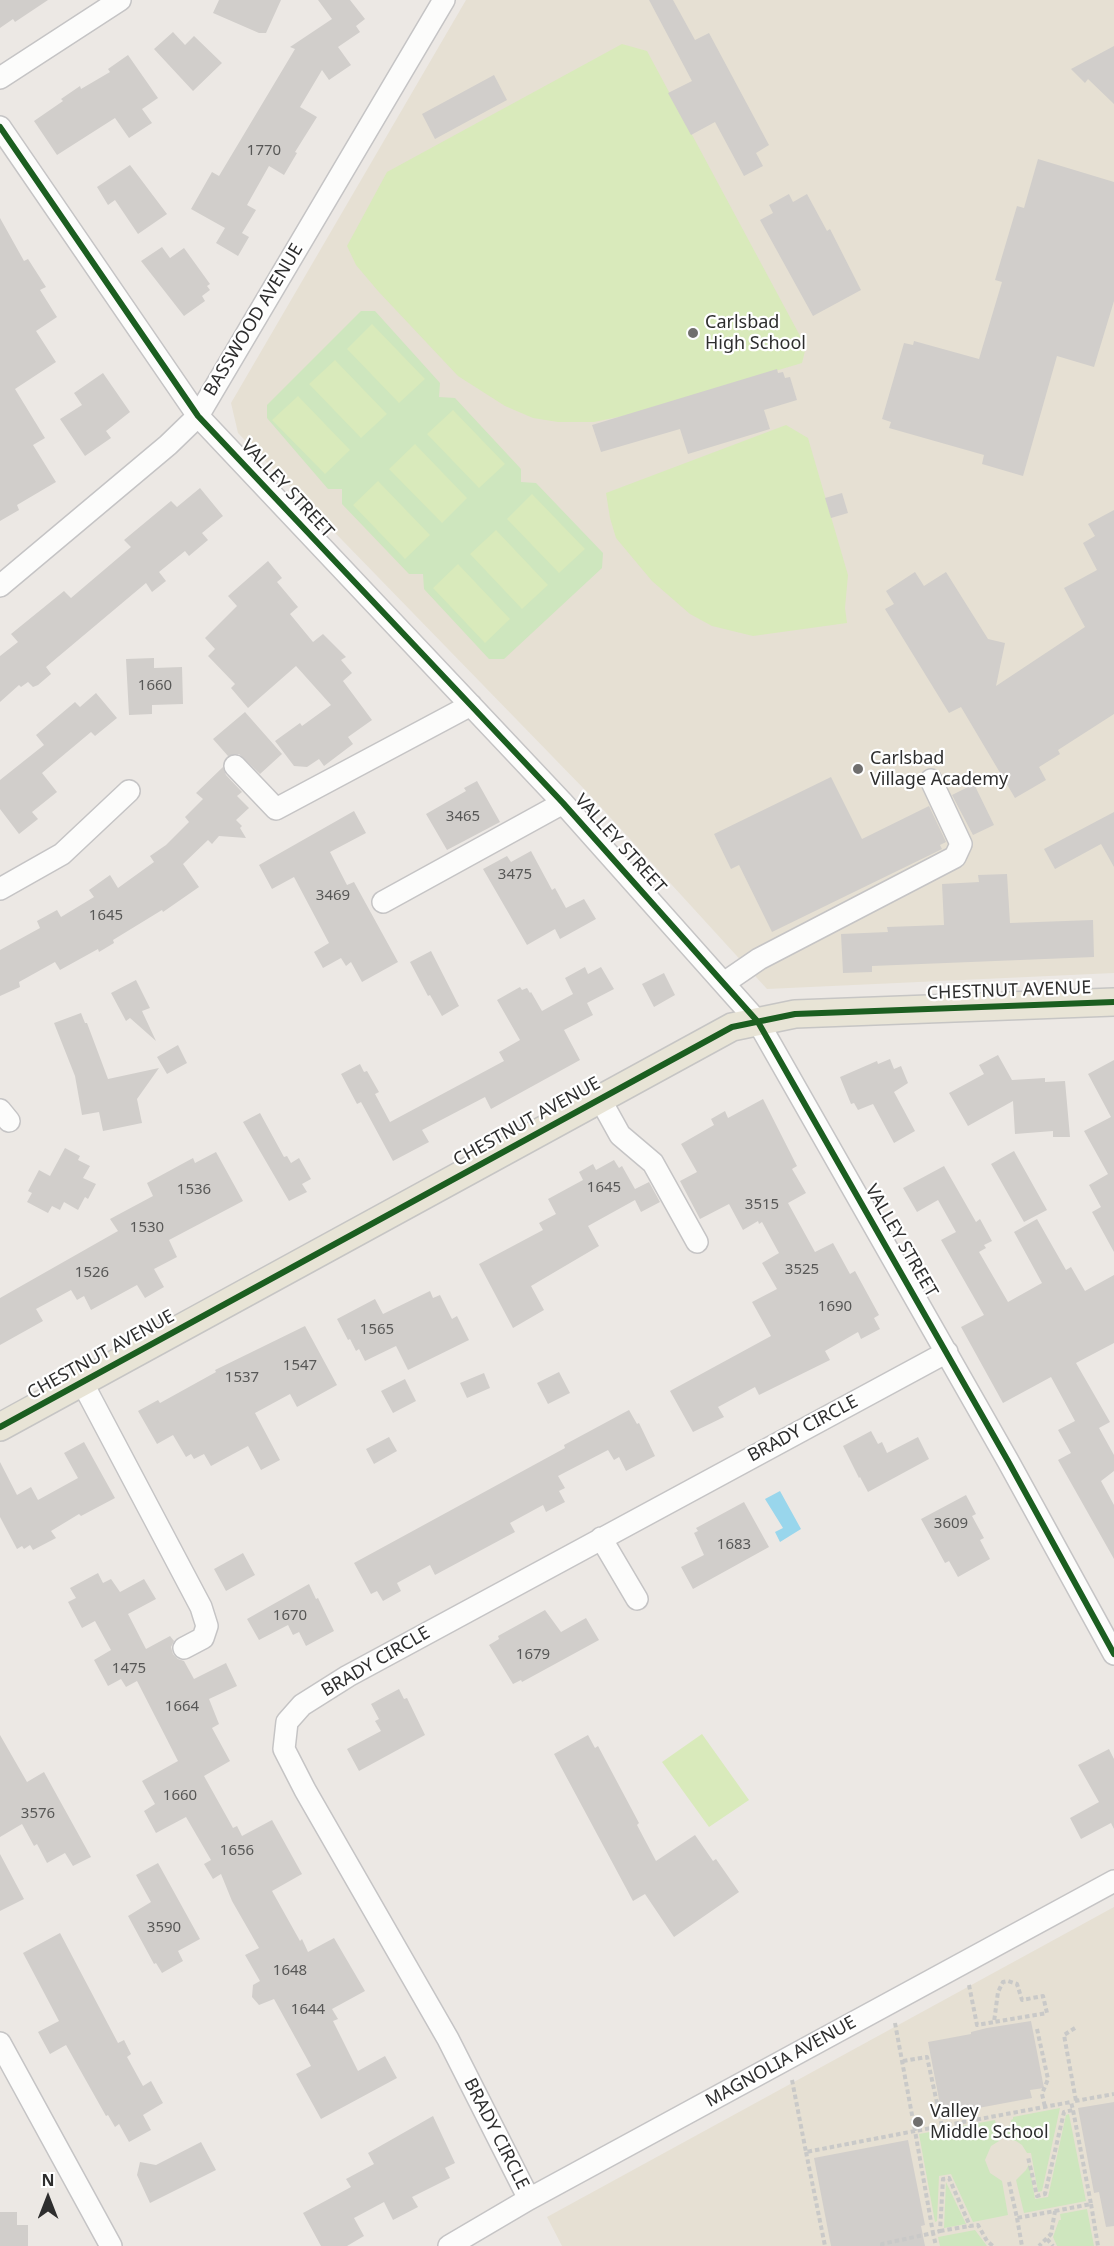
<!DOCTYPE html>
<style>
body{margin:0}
#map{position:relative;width:1114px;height:2246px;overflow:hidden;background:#ece8e4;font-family:"Noto Sans",sans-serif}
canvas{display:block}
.north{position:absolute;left:18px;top:2168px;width:60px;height:60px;-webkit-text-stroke:4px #fff;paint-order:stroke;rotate:0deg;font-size:16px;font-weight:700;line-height:24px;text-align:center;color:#2e2e2e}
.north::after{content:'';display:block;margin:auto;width:21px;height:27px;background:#2e2e2e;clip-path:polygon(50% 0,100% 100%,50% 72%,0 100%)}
</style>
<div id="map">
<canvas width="1114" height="2246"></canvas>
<div class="north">N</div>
</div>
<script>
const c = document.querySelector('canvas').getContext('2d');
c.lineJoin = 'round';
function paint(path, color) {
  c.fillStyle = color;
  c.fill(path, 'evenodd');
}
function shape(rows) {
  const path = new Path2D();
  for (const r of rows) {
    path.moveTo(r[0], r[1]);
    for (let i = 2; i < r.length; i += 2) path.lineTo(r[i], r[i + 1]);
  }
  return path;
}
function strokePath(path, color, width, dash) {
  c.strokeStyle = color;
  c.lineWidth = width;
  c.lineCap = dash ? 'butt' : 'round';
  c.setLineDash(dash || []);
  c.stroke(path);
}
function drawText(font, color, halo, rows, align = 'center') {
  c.font = font + ' "Noto Sans",sans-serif';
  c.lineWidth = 4.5;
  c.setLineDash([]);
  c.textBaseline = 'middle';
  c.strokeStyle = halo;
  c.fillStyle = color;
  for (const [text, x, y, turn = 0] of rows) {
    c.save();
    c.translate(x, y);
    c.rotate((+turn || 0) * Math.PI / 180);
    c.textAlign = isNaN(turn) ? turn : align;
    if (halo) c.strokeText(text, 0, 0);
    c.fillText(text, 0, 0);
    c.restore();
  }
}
paint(shape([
 [466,0,1114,0,1114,973,767,989,587,792,238,433,231,403],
 [1114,1907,1114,2246,562,2246,547,2217]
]), '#e6e0d3');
paint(shape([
 [361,311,375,311,440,383,439,397,455,398,521,469,521,482,536,483,603,553,602,568,504,659,489,659,424,589,423,574,409,574,342,504,342,489,328,489,267,418,267,405],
 [1060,2108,1042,2191,1038,2192,1031,2153,1027,2153,1022,2145,1016,2141,1006,2139,1004,2127,1011,2125,1011,2120,1013,2119,1013,2117],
 [1069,2114,1086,2201,1024,2213,1016,2180,1026,2170,1029,2164,1035,2199,1048,2197,1066,2115],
 [995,2120,999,2141,991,2146,985,2160,990,2173,1002,2181,1008,2215,973,2222,951,2174,939,2176,937,2221,935,2222,919,2134],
 [946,2182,966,2224,944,2228],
 [1087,2209,1094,2246,1057,2246,1053,2237,1059,2220,1061,2220,1060,2214],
 [975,2230,987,2246,940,2246,938,2237]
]), '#cee6be');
paint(shape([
 [622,44,647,51,806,347,802,363,628,415,594,422,558,422,533,418,505,406,458,376,378,291,356,265,347,246,387,172],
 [372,324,425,379,399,403,347,349],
 [335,360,387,414,361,438,309,384],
 [298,396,350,450,325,474,272,420],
 [453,410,505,464,479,488,427,434],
 [786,425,808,438,848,575,845,608,847,623,753,636,712,626,690,614,652,581,616,538,610,518,606,493],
 [415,444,467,498,442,523,389,469],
 [378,481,430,535,405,559,353,505],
 [532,494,585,549,559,573,507,519],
 [496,530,548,585,522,609,470,554],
 [458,564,510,619,485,643,433,588],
 [702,1734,749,1800,709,1827,662,1762]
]), '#d9eabb');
paint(shape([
 [780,1491,801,1529,780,1542,775,1532,783,1528,765,1499]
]), '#99d6ec');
paint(shape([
 [0,0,48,0,15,22,13,19,0,28],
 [219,0,281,0,266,33,259,33,213,13],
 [318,0,350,0,365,19,356,26,360,32,338,47,351,65,329,80,322,70,300,107,317,117,295,152,297,153,284,175,269,166,247,205,256,210,242,233,249,237,238,256,216,243,225,228,191,209,212,172,219,176,295,49,290,47,332,19],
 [649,0,673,0,695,40,709,33,769,145,756,153,763,166,744,176,715,122,691,135,668,93,692,81],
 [173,32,185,45,194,36,222,63,193,91,154,49],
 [1114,46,1114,104,1088,79,1085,83,1071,69],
 [128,55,158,98,142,109,152,123,129,138,115,118,57,155,34,121,63,101,61,99,80,86,81,89,110,72,108,69],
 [494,75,507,100,435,139,422,114],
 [1038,159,1114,182,1114,301,1094,367,1057,356,1023,476,982,464,984,455,889,428,891,422,882,419,904,343,913,345,914,341,979,359,1002,282,995,280,1017,206,1024,208],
 [130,165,167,214,138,234,115,200,108,205,97,187],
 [789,194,793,202,807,194,827,231,830,229,861,290,813,316,760,220,773,213,769,205],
 [0,218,24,261,28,259,46,287,40,290,57,317,36,331,56,362,15,389,45,438,33,445,56,482,17,505,19,510,0,521],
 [162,247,170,258,184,248,210,284,207,286,210,290,202,296,205,301,184,316,141,261],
 [777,369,778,373,783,372,785,378,790,377,797,400,764,410,770,429,688,454,680,429,601,452,592,425],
 [103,373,130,412,106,431,111,438,85,456,60,419,82,405,74,393],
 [200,488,223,516,202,533,208,540,189,556,185,551,159,572,166,581,152,592,146,583,46,667,51,674,38,685,33,687,28,682,21,687,19,685,0,702,0,656,18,642,11,634,64,591,71,598,131,547,124,540,171,501,177,507],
 [842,493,848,513,831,518,825,498],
 [1114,510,1114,714,1058,750,1060,754,1039,767,1046,780,1015,798,961,707,949,713,885,609,894,604,886,591,915,572,924,586,946,572,988,639,1005,643,996,686,1085,627,1064,588,1097,570,1083,543,1095,536,1088,524],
 [268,561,282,578,277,582,298,607,290,614,313,642,323,634,346,657,341,660,352,673,343,681,372,720,348,737,353,744,324,766,319,759,307,767,294,766,275,741,300,723,302,726,331,705,296,666,248,708,231,688,235,684,208,656,215,649,205,638,237,606,228,596],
 [154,658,154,668,182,667,183,704,152,705,152,714,129,715,126,659],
 [96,693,117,718,95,736,91,732,42,773,57,792,32,812,38,819,19,834,0,809,0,780,44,745,36,735,75,702,80,707],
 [245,712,282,754,260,774,239,754,228,756,213,739],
 [223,767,226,775,242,792,237,796,249,808,236,820,242,826,240,828,246,838,219,836,212,844,208,840,183,864,199,887,163,912,162,910,113,940,114,943,99,952,98,949,60,970,55,962,19,982,20,987,0,996,0,950,40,928,37,921,57,910,61,917,94,897,89,890,110,875,118,888,154,862,150,856,166,845,189,822,185,817,203,799,196,793],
 [831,777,862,839,929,806,946,842,940,845,942,849,934,853,772,932,739,865,731,869,714,834],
 [477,781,500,822,447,850,426,814,466,791,464,788],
 [974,784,994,825,973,835,952,795],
 [354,811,366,833,330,852,347,885,354,882,398,962,362,982,351,962,346,966,341,958,323,968,314,952,329,943,294,877,272,889,259,865],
 [1114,812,1114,867,1101,844,1055,869,1044,849],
 [531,851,552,890,555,888,566,908,584,899,596,919,560,939,555,929,527,945,483,869,507,856,511,862],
 [1007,874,1010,923,1093,920,1094,957,872,966,872,972,843,973,841,934,888,932,887,927,944,925,942,884,979,882,978,875],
 [431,951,459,1006,442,1016,430,995,428,996,410,962],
 [585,967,588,974,601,967,614,989,587,1003,593,1015,564,1030,580,1060,491,1109,485,1097,422,1130,429,1142,393,1161,361,1102,357,1104,341,1074,360,1064,364,1072,367,1071,379,1092,375,1094,390,1122,504,1061,499,1052,520,1040,497,1000,520,987,522,990,527,988,530,993,531,992,542,1011,573,994,565,978],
 [664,973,675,995,654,1007,642,984],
 [136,980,150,1008,142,1011,156,1041,130,1018,126,1021,111,993],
 [81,1013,85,1023,87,1023,108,1079,159,1068,137,1099,142,1123,103,1131,99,1112,82,1115,75,1076,54,1023],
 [178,1045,187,1063,167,1074,157,1057],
 [998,1055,1012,1080,1045,1078,1045,1082,1065,1081,1070,1137,1053,1137,1053,1131,1015,1134,1013,1101,968,1126,949,1093,984,1074,979,1065],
 [890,1059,894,1069,901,1066,908,1083,894,1092,915,1131,894,1143,873,1104,858,1110,854,1103,851,1104,840,1077,877,1061,878,1064],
 [1114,1060,1114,1252,1092,1212,1101,1207,1089,1185,1108,1174,1084,1131,1111,1117,1088,1074],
 [763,1099,797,1166,792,1169,806,1193,788,1203,815,1252,833,1243,850,1274,855,1271,879,1315,874,1318,880,1329,861,1339,858,1332,825,1351,830,1360,759,1395,755,1387,718,1407,724,1417,693,1432,670,1391,771,1336,752,1302,777,1289,762,1263,779,1253,762,1222,759,1224,758,1221,743,1230,729,1204,700,1219,680,1181,697,1172,681,1144,714,1125,711,1119,725,1111,728,1118],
 [260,1113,284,1157,287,1156,291,1163,299,1158,311,1179,302,1184,307,1192,289,1201,243,1122],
 [65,1148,80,1156,78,1160,90,1166,83,1178,96,1184,88,1199,85,1197,78,1210,64,1202,60,1210,52,1206,48,1213,27,1202,32,1193,28,1191,39,1170,50,1176],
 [1014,1151,1047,1210,1024,1222,991,1164],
 [216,1152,243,1201,169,1240,177,1257,154,1269,164,1287,145,1298,137,1285,91,1310,84,1296,77,1300,71,1290,36,1309,43,1321,0,1345,0,1298,118,1231,110,1219,153,1196,147,1183,193,1158,195,1163],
 [614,1160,619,1168,622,1166,635,1189,649,1182,660,1202,641,1212,635,1200,588,1226,599,1246,531,1286,544,1310,513,1328,479,1264,543,1230,539,1223,556,1214,548,1199,583,1180,579,1172,593,1164,596,1170],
 [944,1166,976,1222,980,1219,992,1241,984,1245,986,1248,979,1252,1008,1302,1042,1283,1014,1232,1037,1219,1066,1270,1071,1267,1085,1291,1114,1275,1114,1343,1076,1363,1110,1422,1099,1428,1114,1455,1114,1471,1101,1481,1114,1505,1114,1559,1058,1460,1071,1453,1058,1430,1075,1421,1051,1377,1003,1403,961,1327,984,1315,941,1240,956,1232,938,1200,917,1212,903,1188],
 [430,1291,433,1298,440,1295,452,1319,457,1316,469,1340,408,1370,396,1346,365,1361,359,1349,356,1351,350,1339,348,1340,337,1319,375,1299,383,1314],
 [305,1326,337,1385,297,1407,290,1394,255,1413,280,1460,261,1470,248,1446,211,1466,204,1454,194,1459,191,1454,186,1457,173,1435,157,1444,138,1411,158,1400,160,1403,216,1372,215,1370],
 [559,1372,570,1393,548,1404,537,1383],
 [484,1373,490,1388,467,1398,460,1383],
 [405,1379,416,1401,393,1413,381,1391],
 [629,1410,637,1424,639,1423,655,1456,626,1471,619,1457,614,1460,608,1450,558,1476,565,1488,559,1491,565,1502,546,1512,543,1505,510,1523,515,1532,435,1575,430,1565,397,1583,401,1591,383,1601,377,1591,371,1594,354,1563,565,1448,564,1445],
 [871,1431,878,1444,882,1442,887,1453,918,1437,929,1459,868,1492,860,1477,859,1478,843,1446],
 [389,1437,397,1451,374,1464,366,1449],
 [84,1442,115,1498,81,1516,79,1514,51,1531,56,1538,33,1550,30,1545,24,1549,22,1546,17,1549,0,1517,0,1462,17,1495,31,1487,38,1500,78,1478,64,1453],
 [966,1495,976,1514,972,1516,984,1538,980,1540,990,1559,958,1577,949,1561,945,1563,921,1519],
 [744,1502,769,1547,693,1589,681,1567,704,1555,694,1533,698,1531,696,1528],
 [243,1553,255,1575,226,1591,214,1569],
 [98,1573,103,1583,111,1579,120,1592,144,1579,156,1599,128,1614,146,1649,170,1636,174,1641,171,1647,173,1654,178,1659,184,1661,194,1679,226,1663,237,1686,209,1699,219,1724,212,1728,230,1761,204,1776,233,1828,237,1826,242,1836,272,1820,302,1874,272,1891,300,1941,302,1939,308,1952,334,1938,365,1991,332,2009,338,2019,333,2021,358,2071,385,2056,397,2078,321,2119,296,2074,311,2066,274,1999,259,2005,252,1997,253,1985,260,1981,245,1955,259,1948,232,1901,221,1874,213,1879,204,1864,211,1860,186,1817,156,1833,144,1811,155,1804,142,1781,178,1761,137,1681,126,1687,121,1679,108,1686,94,1660,111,1650,95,1621,82,1628,68,1602,76,1598,70,1588],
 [309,1584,316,1599,318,1598,334,1631,306,1646,299,1632,293,1635,288,1625,259,1640,247,1619],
 [545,1610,561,1632,586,1618,599,1640,522,1682,521,1680,513,1684,489,1645,499,1639,498,1636],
 [399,1689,404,1699,407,1698,425,1735,359,1771,347,1749,381,1731,375,1721,379,1719,371,1704],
 [0,1735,27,1782,44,1772,91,1857,73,1866,65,1853,47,1863,37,1844,34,1846,22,1824,0,1837],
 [588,1735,595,1748,598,1746,639,1823,637,1825,656,1861,695,1835,713,1861,716,1859,739,1892,674,1937,645,1894,633,1901,554,1754],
 [1109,1749,1114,1759,1114,1829,1111,1823,1081,1839,1070,1818,1099,1802,1078,1765],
 [0,1854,24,1899,0,1911],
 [158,1863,200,1939,178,1951,183,1961,162,1973,156,1963,154,1964,128,1916,151,1902,136,1875],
 [60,1933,118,2043,124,2040,131,2054,127,2057,143,2086,151,2081,163,2103,143,2115,151,2130,129,2142,119,2124,115,2127,108,2115,106,2116,66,2045,50,2054,38,2032,59,2021,23,1953],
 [1031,2021,1044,2088,1030,2090,1032,2098,973,2109,974,2114,943,2120,928,2042,971,2034,971,2032,987,2028],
 [1114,2102,1114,2226,1106,2227,1099,2192,1094,2193,1078,2108],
 [433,2116,455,2163,445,2168,450,2178,412,2197,418,2207,393,2220,384,2202,354,2218,364,2236,347,2246,321,2246,303,2213,351,2187,346,2179,374,2164,368,2153],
 [908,2140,925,2225,921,2226,925,2246,831,2246,814,2158],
 [201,2142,216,2170,150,2203,137,2175,140,2162,156,2165],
 [0,2212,17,2212,17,2225,28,2225,28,2246,0,2246]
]), '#d1cecb');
const minor = shape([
 [0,78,120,0],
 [0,127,198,416,563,803,758,1022,1008,1461,1114,1654],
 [0,586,168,445,198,416,444,0],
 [235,766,276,809,471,705],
 [0,889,62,854,129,791],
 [383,902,563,803],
 [724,983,759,959,955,857,961,844,931,780],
 [600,1099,620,1135,653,1163,697,1242],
 [0,1110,9,1121],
 [82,1382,201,1607,207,1626,203,1638,184,1648],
 [601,1538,637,1599],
 [0,2043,111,2246],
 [529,2199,448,2039,305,1790,284,1749,287,1722,302,1705,348,1676,947,1352],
 [449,2246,529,2199,1114,1881]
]);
const major = shape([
 [0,1427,732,1027,795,1014,1114,1002]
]);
strokePath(minor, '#c5c4c5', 24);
strokePath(major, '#c6c5c4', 30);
strokePath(shape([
 [969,1985,977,2025,994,2022,998,1992,1003,1982,1008,1981,1017,1984,1022,2000,1043,1996,1047,2013,994,2022],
 [895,2023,915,2131,1071,2102,1073,2110,1064,2112,1045,2194,1037,2196,1028,2157],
 [1075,2028,1064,2035,1076,2101],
 [1037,2029,1048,2079,1042,2094,1045,2107],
 [903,2061,927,2057,942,2126],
 [792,2080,806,2152,915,2131,933,2233,940,2231,943,2179,949,2178,970,2226,978,2225,987,2241,993,2246],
 [1075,2101,1114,2094],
 [806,2152,825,2246],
 [1009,2182,1017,2218,1055,2211,1051,2234,1039,2246],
 [1091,2204,1098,2246],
 [1055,2211,1091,2204,1073,2110],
 [1017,2218,1022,2246],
 [940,2231,970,2226],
 [1047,2239,1053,2246],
 [882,2246,882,2244,933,2233,936,2246]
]), '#c9c9c8', 4, [4.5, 3]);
strokePath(minor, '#fcfcfb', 21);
strokePath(major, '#e8e4d6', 27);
strokePath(shape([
 [0,127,198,416,563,803,758,1022,1008,1461,1114,1654],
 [0,1427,732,1027,795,1014,1114,1002]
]), '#1b5e20', 6);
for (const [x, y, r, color] of [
 [693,333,6,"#706f6e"],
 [858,769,6,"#706f6e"],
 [918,2122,6,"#706f6e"]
]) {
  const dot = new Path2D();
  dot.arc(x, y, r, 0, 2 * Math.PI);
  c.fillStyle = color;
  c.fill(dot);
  strokePath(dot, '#fff', 2);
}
drawText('15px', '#585857', null, [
 ["1770",264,151],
 ["1660",155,686],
 ["3465",463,817],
 ["3475",515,875],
 ["3469",333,896],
 ["1645",106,916],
 ["1645",604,1188],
 ["1536",194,1190],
 ["3515",762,1205],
 ["1530",147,1228],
 ["3525",802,1270],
 ["1526",92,1273],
 ["1690",835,1307],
 ["1565",377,1330],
 ["1547",300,1366],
 ["1537",242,1378],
 ["3609",951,1524],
 ["1683",734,1545],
 ["1670",290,1616],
 ["1679",533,1655],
 ["1475",129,1669],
 ["1664",182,1707],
 ["1660",180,1796],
 ["3576",38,1814],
 ["1656",237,1851],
 ["3590",164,1928],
 ["1648",290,1971],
 ["1644",308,2010]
]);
drawText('18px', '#2e2e2e', '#fff', [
 ["BASSWOOD AVENUE",254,320,-59],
 ["VALLEY STREET",287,489,47],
 ["VALLEY STREET",620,844,48],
 ["CHESTNUT AVENUE",1009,991,-2],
 ["CHESTNUT AVENUE",527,1122,-29],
 ["VALLEY STREET",901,1241,60],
 ["CHESTNUT AVENUE",101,1355,-29],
 ["BRADY CIRCLE",803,1429,-28],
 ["BRADY CIRCLE",376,1662,-30],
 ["MAGNOLIA AVENUE",781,2062,-29],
 ["BRADY CIRCLE",496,2134,63]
]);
drawText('18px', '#2e2e2e', '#fff', [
 ["Carlsbad",705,323],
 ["High School",705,344],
 ["Carlsbad",870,759],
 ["Village Academy",870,780],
 ["Valley",930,2112],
 ["Middle School",930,2133]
], 'left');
</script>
